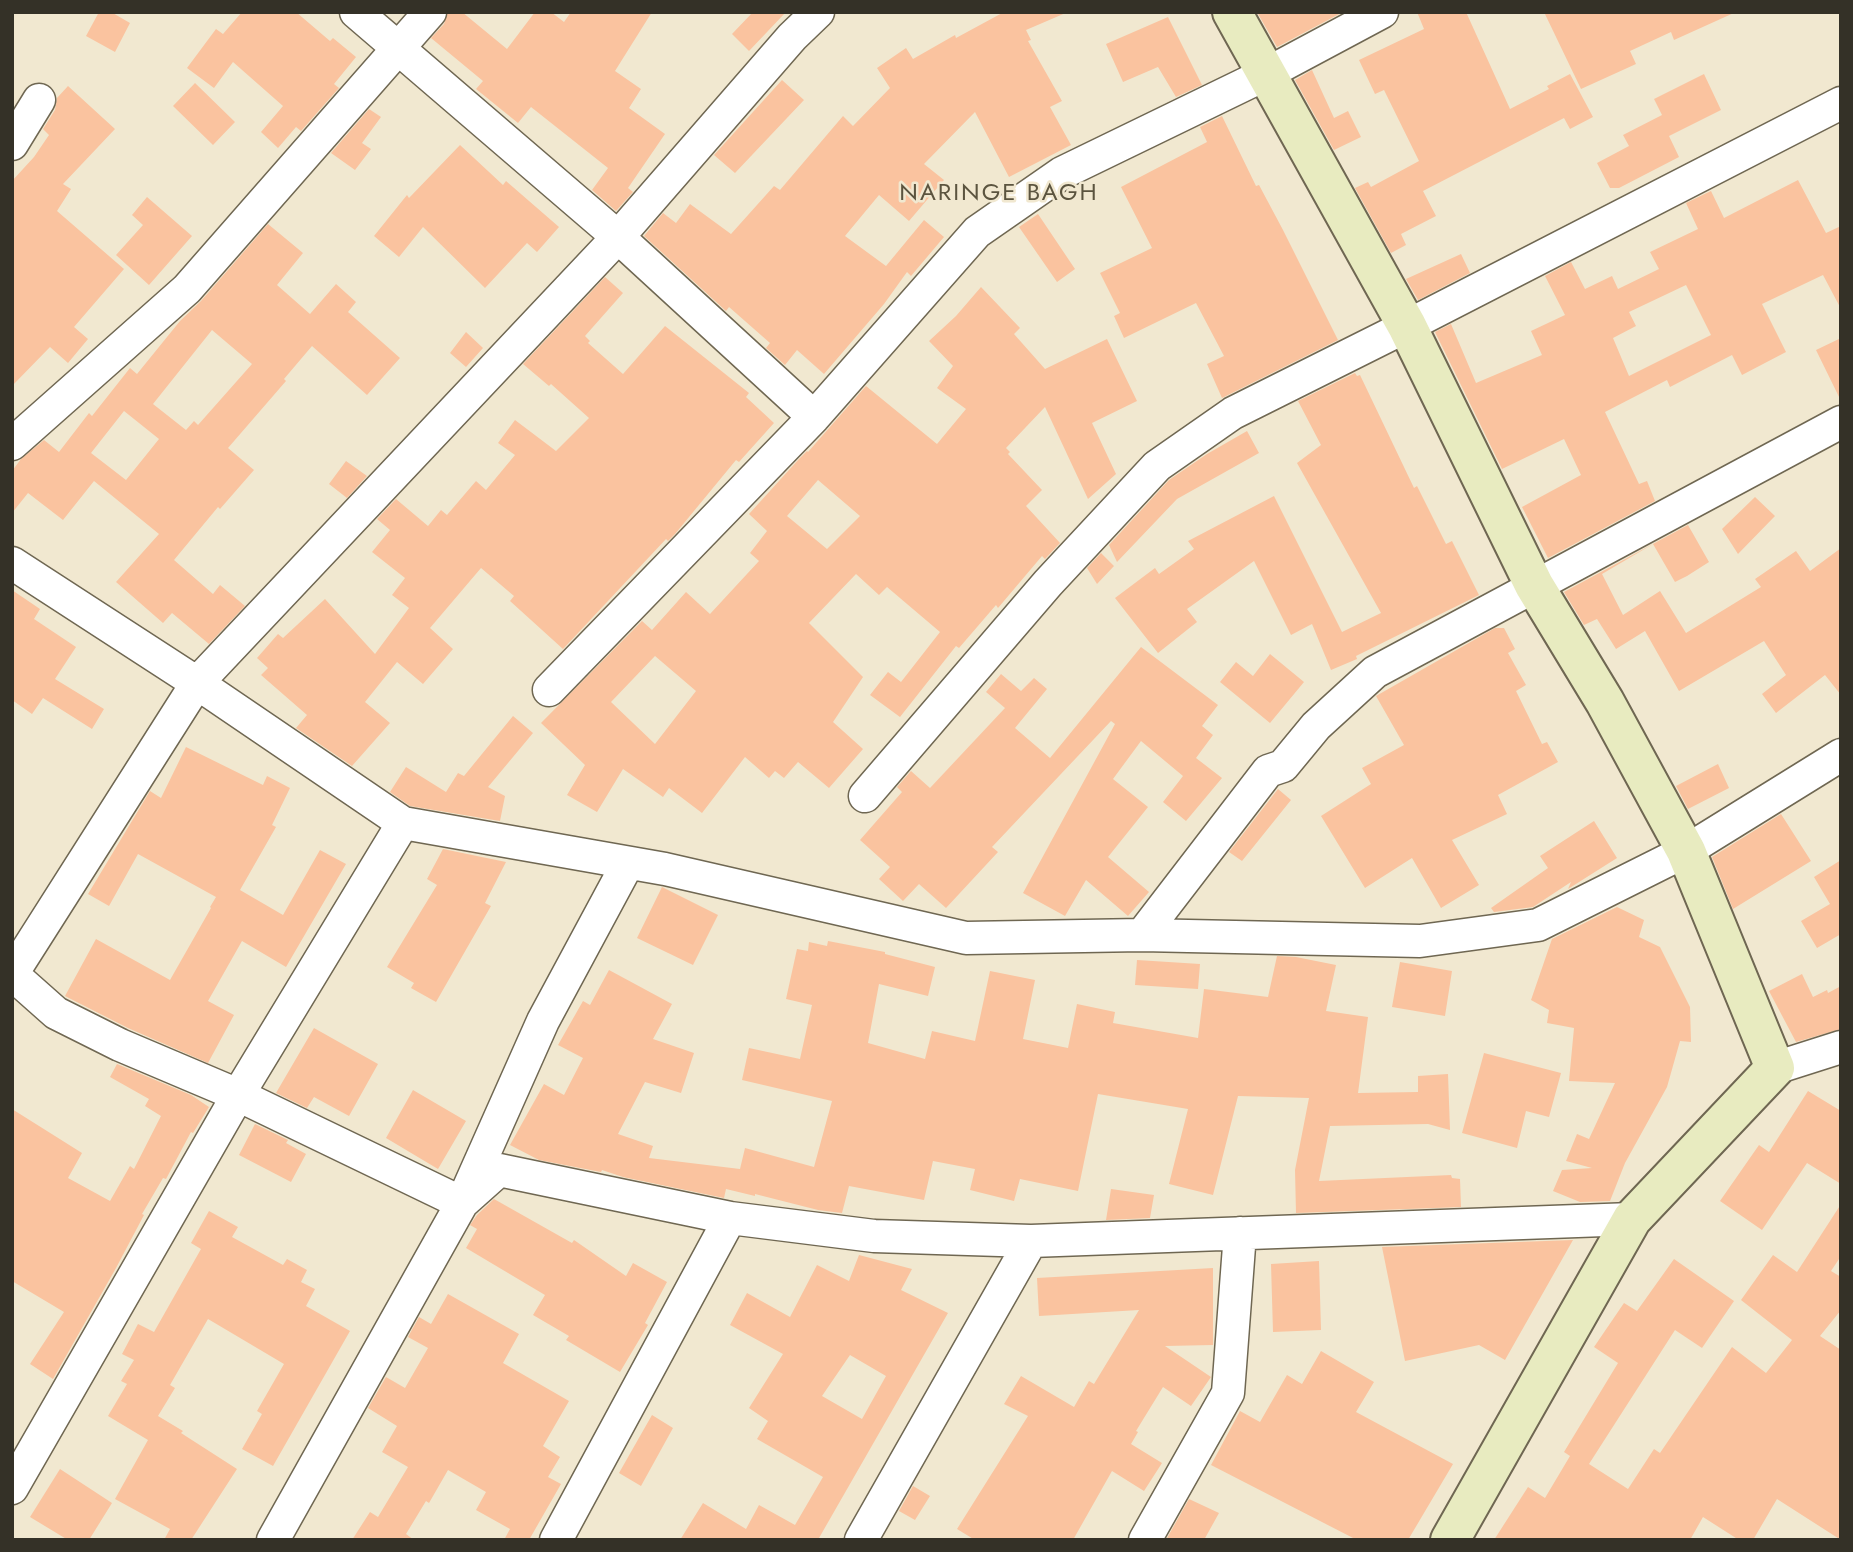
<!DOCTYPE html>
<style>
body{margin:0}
#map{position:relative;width:1853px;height:1552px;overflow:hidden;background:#f1e8d0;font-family:Jost,sans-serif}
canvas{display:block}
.frame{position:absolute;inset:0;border:14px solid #343127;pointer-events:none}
</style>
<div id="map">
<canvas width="1853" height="1552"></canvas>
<div class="frame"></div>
</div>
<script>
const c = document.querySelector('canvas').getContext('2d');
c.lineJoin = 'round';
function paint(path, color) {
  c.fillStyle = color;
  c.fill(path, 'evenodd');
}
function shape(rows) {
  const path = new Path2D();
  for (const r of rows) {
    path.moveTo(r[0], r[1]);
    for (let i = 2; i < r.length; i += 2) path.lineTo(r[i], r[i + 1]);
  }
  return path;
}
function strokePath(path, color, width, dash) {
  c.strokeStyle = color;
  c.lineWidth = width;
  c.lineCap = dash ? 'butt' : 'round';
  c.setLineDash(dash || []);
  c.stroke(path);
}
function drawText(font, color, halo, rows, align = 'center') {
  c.font = font + ' Jost,sans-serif';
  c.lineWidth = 5;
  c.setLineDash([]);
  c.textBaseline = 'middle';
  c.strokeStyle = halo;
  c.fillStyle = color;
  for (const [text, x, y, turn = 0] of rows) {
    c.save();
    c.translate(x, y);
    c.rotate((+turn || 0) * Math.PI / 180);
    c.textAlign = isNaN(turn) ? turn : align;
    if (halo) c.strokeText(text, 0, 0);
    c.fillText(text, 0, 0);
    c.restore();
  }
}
paint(shape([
 [99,12,111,12,130,23,115,52,86,36],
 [242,12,296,12,330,41,333,38,356,57,334,84,339,88,301,131,296,127,278,148,261,132,283,106,233,62,214,88,187,68,216,29,223,34],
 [448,12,462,12,507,49,535,12,551,12,564,22,571,12,652,12,615,71,641,89,629,108,665,134,628,188,633,192,616,211,592,190,608,168,531,107,518,123,476,89,483,81,431,38,444,24],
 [753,12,786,12,749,51,732,34],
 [1004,12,1068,12,1026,30,1031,40,1028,41,1062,101,1050,107,1071,145,1009,177,975,112,924,164,944,180,909,221,879,195,845,236,886,266,924,220,944,237,911,276,907,272,884,304,824,374,797,350,785,365,766,348,770,343,729,307,726,311,644,236,663,213,676,223,690,204,731,234,774,186,780,190,843,116,853,126,890,88,877,68,906,48,913,59,955,35,956,38],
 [1257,12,1343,12,1277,47],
 [1417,12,1466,12,1510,109,1549,89,1547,86,1570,74,1593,117,1570,129,1564,118,1423,191,1436,216,1401,234,1406,245,1391,253,1355,188,1368,182,1371,187,1419,161,1384,90,1375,94,1359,60,1424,29],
 [1544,12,1736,12,1674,40,1671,32,1630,51,1636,64,1581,89],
 [1168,17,1202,85,1176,97,1158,67,1123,82,1106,44],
 [1312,70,1334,118,1348,111,1361,137,1334,150,1295,80],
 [1704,74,1721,110,1669,136,1679,157,1619,188,1610,188,1597,163,1629,146,1623,135,1662,115,1654,99],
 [782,80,804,100,735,173,714,155],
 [195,83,235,122,213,145,173,106],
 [68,86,115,129,63,184,71,189,57,211,124,269,74,327,88,339,68,363,50,347,12,386,12,181,34,157,49,135,43,129,55,110,57,98],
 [369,109,381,117,362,143,371,149,355,170,331,153],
 [1222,116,1256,186,1259,185,1283,230,1338,340,1222,398,1207,364,1224,356,1196,303,1124,338,1114,316,1120,313,1100,273,1152,248,1121,187,1207,142,1200,127],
 [460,145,503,185,506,181,559,227,537,252,527,243,485,288,423,227,399,257,374,236,407,195,409,198],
 [1798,180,1826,233,1841,226,1841,309,1823,275,1762,304,1786,352,1742,375,1732,355,1670,387,1667,380,1605,412,1639,484,1647,481,1655,501,1548,558,1522,507,1581,475,1564,439,1502,469,1435,332,1451,324,1476,383,1542,355,1531,331,1565,315,1545,276,1571,262,1585,289,1612,276,1618,289,1659,269,1650,252,1698,229,1686,203,1711,191,1724,218],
 [1686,285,1711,335,1629,376,1613,338,1636,326,1629,312],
 [147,197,192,236,149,285,116,255,143,225,132,215],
 [1038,214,1075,269,1057,282,1019,227],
 [268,224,303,253,277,285,310,314,336,284,356,302,348,312,400,358,367,395,312,346,284,379,286,381,228,448,254,470,220,509,218,507,174,560,213,594,220,585,245,606,209,644,172,613,163,623,116,582,159,534,94,481,63,520,28,493,12,513,12,471,21,459,44,440,59,452,89,413,92,416,130,368,137,374,180,321,201,301],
 [212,330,252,364,198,425,194,421,186,430,153,404],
 [124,411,159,439,126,480,91,453],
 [1461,254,1470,273,1418,300,1406,279],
 [605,277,623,293,585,336,590,341,588,343,623,374,665,326,749,393,746,397,774,423,739,462,736,460,675,534,668,541,666,539,563,649,510,601,514,596,481,568,430,628,453,649,423,684,397,662,365,702,390,723,352,766,296,728,307,715,261,675,268,668,257,658,278,634,283,638,325,599,375,654,409,608,392,595,405,578,372,552,390,530,377,519,396,499,428,526,441,510,447,515,476,481,486,490,515,455,498,443,515,420,556,451,589,418,551,384,549,386,523,364],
 [981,287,1020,328,1014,334,1045,369,1107,339,1137,401,1092,423,1116,474,1088,499,1045,407,1006,448,1010,452,1008,454,1042,490,1026,506,1060,543,1045,559,1042,556,998,608,996,605,959,648,956,646,900,717,870,695,888,672,901,682,940,632,887,587,879,595,856,574,809,623,863,677,833,722,863,749,829,788,798,762,784,778,775,771,769,778,745,757,702,813,669,788,663,797,623,769,597,812,567,795,585,765,541,723,642,621,652,630,686,592,710,614,759,561,750,553,767,531,749,514,799,459,807,451,808,452,866,386,937,444,966,409,937,388,953,366,929,341,956,316],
 [818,480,860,516,827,549,787,516],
 [655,656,696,691,655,744,611,702],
 [466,332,483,348,466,367,450,353],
 [1841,338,1841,401,1816,350],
 [1355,373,1357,376,1360,375,1414,488,1417,486,1446,544,1452,541,1479,595,1356,656,1357,659,1331,670,1312,624,1291,635,1254,561,1187,609,1197,622,1158,653,1115,598,1155,568,1159,574,1194,549,1188,541,1274,496,1342,632,1381,613,1297,463,1321,445,1298,401],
 [1247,431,1259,453,1177,499,1117,562,1109,545,1169,480,1207,454],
 [346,461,367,476,347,498,329,484],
 [1755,497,1775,516,1738,554,1722,529],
 [1688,525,1709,562,1687,576,1675,582,1653,544,1602,574,1623,615,1660,591,1686,633,1761,587,1755,579,1796,551,1810,571,1841,548,1841,695,1825,675,1776,713,1762,694,1786,675,1764,641,1679,691,1645,631,1616,649,1597,619,1584,625,1564,592],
 [1101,553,1114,566,1097,584,1087,568],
 [12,590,40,609,34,619,76,647,55,679,104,709,92,729,43,698,32,714,12,700],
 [1495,628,1504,628,1515,649,1508,653,1526,685,1516,691,1542,744,1547,742,1558,762,1498,795,1507,814,1452,840,1479,885,1441,908,1412,858,1365,888,1321,816,1371,784,1362,768,1404,745,1376,696],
 [1141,647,1218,705,1202,726,1213,735,1196,758,1222,778,1186,821,1163,802,1183,776,1141,741,1113,779,1148,807,1108,857,1149,892,1128,916,1086,880,1065,916,1023,893,1115,724,1111,721,992,847,998,852,946,908,919,884,903,901,879,879,890,867,860,840,902,792,897,787,911,771,930,788,1005,708,986,692,1001,674,1021,691,1034,678,1047,689,1015,728,1050,758],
 [1270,654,1304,682,1270,723,1220,682,1236,662,1253,676],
 [513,716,533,733,488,787,505,796,500,821,410,806,390,792,406,767,446,792,458,773,464,776],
 [186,747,263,785,267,776,290,788,272,825,276,827,240,890,283,915,320,850,346,864,286,967,242,941,208,1001,234,1015,208,1063,128,1028,65,996,96,939,170,980,211,908,210,907,216,897,138,854,109,906,88,894,150,791,161,798],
 [1718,764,1729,788,1688,809,1676,786],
 [1278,789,1291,800,1242,861,1229,852],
 [1781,814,1811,861,1733,909,1712,857],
 [1594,821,1617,858,1568,889,1571,882,1533,907,1494,912,1491,908,1548,868,1540,856],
 [443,849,506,862,485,903,491,906,436,1002,411,988,414,983,387,967,437,885,427,879],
 [1841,860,1841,934,1817,948,1801,921,1830,904,1814,877],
 [662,887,718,915,693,965,637,938],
 [1617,907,1644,920,1639,937,1660,947,1690,1007,1691,1042,1680,1041,1667,1087,1625,1163,1610,1201,1580,1202,1553,1191,1562,1170,1592,1168,1566,1161,1577,1134,1589,1139,1615,1083,1569,1081,1574,1028,1547,1023,1549,1010,1531,1000,1552,939],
 [828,941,885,952,885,954,935,967,928,996,879,984,868,1043,925,1059,932,1031,975,1041,990,971,1035,980,1023,1039,1068,1048,1077,1004,1115,1012,1113,1023,1198,1038,1204,989,1268,997,1277,956,1296,957,1336,965,1326,1011,1368,1017,1358,1093,1418,1092,1418,1076,1448,1074,1450,1130,1428,1124,1330,1126,1319,1181,1451,1175,1452,1178,1460,1179,1461,1207,1296,1213,1295,1170,1309,1098,1238,1096,1213,1195,1169,1184,1188,1109,1098,1094,1078,1191,1020,1179,1014,1201,970,1190,975,1169,933,1161,924,1200,849,1186,842,1213,818,1210,755,1194,755,1196,726,1189,724,1198,623,1177,602,1170,601,1172,539,1160,510,1145,544,1084,564,1095,583,1058,558,1045,583,1001,590,1005,609,970,672,1004,653,1039,694,1053,681,1093,645,1082,618,1134,653,1146,649,1158,740,1169,745,1148,814,1167,832,1101,742,1080,749,1048,800,1059,812,1005,786,999,797,949,808,951,809,942,827,946],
 [1137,960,1200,964,1198,989,1135,985],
 [1400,962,1452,971,1445,1016,1392,1007],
 [1802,974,1813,997,1827,990,1828,993,1841,986,1841,1029,1796,1042,1769,991],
 [314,1028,378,1064,349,1116,314,1097,307,1108,276,1093],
 [1484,1053,1561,1073,1549,1117,1526,1111,1517,1148,1462,1133],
 [117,1064,191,1095,209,1107,193,1133,191,1132,166,1179,163,1178,142,1214,144,1215,116,1268,53,1379,30,1364,64,1312,12,1281,12,1109,82,1153,68,1178,110,1201,130,1166,134,1169,161,1116,145,1106,149,1099,110,1077],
 [413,1090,466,1121,438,1169,386,1138],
 [1808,1091,1841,1111,1841,1184,1807,1163,1762,1230,1720,1201,1759,1145,1769,1152],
 [255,1124,288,1140,286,1143,306,1154,291,1182,239,1155],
 [1111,1189,1154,1195,1150,1218,1106,1220],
 [494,1199,572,1243,574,1240,626,1276,633,1263,667,1282,645,1323,648,1325,620,1372,566,1340,569,1336,533,1315,545,1295,466,1248,477,1229,470,1225,477,1215],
 [1841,1204,1841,1256,1831,1271,1841,1277,1841,1310,1820,1336,1841,1350,1841,1540,1777,1499,1753,1540,1739,1540,1703,1517,1690,1540,1494,1540,1528,1487,1545,1498,1570,1456,1564,1452,1618,1363,1594,1347,1624,1303,1637,1311,1674,1259,1734,1301,1702,1348,1675,1330,1589,1464,1628,1489,1654,1449,1660,1453,1732,1347,1766,1373,1792,1340,1741,1300,1773,1255,1797,1272],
 [209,1211,238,1227,232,1237,283,1265,287,1259,307,1270,301,1282,315,1289,306,1306,350,1331,273,1466,242,1449,262,1414,257,1411,284,1364,208,1319,170,1385,175,1388,158,1416,183,1431,181,1433,237,1469,191,1540,164,1540,170,1529,115,1499,148,1440,108,1416,127,1384,121,1381,134,1360,122,1354,138,1324,154,1332,201,1249,191,1243],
 [1573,1240,1505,1360,1479,1345,1405,1361,1382,1247],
 [859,1255,912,1269,901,1290,948,1313,819,1538,822,1540,680,1540,703,1503,746,1529,759,1505,795,1525,823,1477,757,1439,768,1421,749,1408,783,1354,730,1325,747,1293,790,1317,817,1265,849,1281],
 [850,1355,886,1376,862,1419,822,1396],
 [1319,1261,1321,1330,1273,1332,1271,1264],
 [1213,1268,1213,1345,1165,1346,1211,1377,1191,1406,1163,1387,1136,1431,1138,1432,1131,1444,1162,1463,1144,1491,1112,1471,1073,1540,975,1540,957,1529,1028,1416,1004,1404,1021,1376,1074,1407,1089,1381,1094,1384,1139,1310,1039,1316,1037,1278],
 [448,1294,519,1334,503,1363,569,1401,543,1446,560,1457,548,1477,561,1484,529,1540,504,1540,510,1529,476,1510,486,1492,448,1470,429,1503,426,1501,406,1534,414,1540,352,1540,370,1512,378,1517,408,1467,382,1452,397,1426,368,1408,386,1377,405,1388,428,1348,408,1337,419,1317,431,1324],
 [1321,1351,1374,1382,1356,1412,1453,1464,1408,1540,1357,1540,1211,1465,1240,1411,1260,1422,1287,1375,1302,1384],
 [652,1415,673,1428,641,1486,619,1473],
 [60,1469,112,1503,89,1540,68,1540,30,1517],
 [913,1486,930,1496,915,1520,899,1511],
 [1189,1499,1219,1513,1204,1540,1166,1540]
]), '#fac39f');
const street = shape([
 [356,12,618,237,814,417],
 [12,144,39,100],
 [12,444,187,289,430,12],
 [12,563,197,683,403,823,665,869,966,938,1142,935,1420,941,1538,925,1686,851,1841,755],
 [549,690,814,417,977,232,1062,173,1266,74,1382,12],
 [865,796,1048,583,1157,466,1233,413,1407,326,1841,103],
 [1142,935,1268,771,1283,766,1316,726,1375,672,1841,422],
 [12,974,56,1013,120,1045,238,1095,462,1203,499,1170,730,1218,874,1236,1031,1241,1632,1219],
 [12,974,197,683,618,237,792,37,818,12],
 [1775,1068,1841,1047],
 [12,1488,238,1095,403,823],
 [273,1540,462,1203,543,1021,628,863],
 [556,1540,730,1218],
 [861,1540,1031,1241],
 [1145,1540,1228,1393,1240,1233]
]);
const secondary = shape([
 [1232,12,1407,326,1534,585,1605,702,1686,851,1775,1068,1632,1219,1450,1540]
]);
strokePath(street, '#6f6752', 35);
strokePath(secondary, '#6f6752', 42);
strokePath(street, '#fff', 32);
strokePath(secondary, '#e8ebc0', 38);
c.letterSpacing = '2px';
drawText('24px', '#5b543f', '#f1e8d0', [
 ["NARINGE BAGH",999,194]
]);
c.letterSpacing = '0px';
</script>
